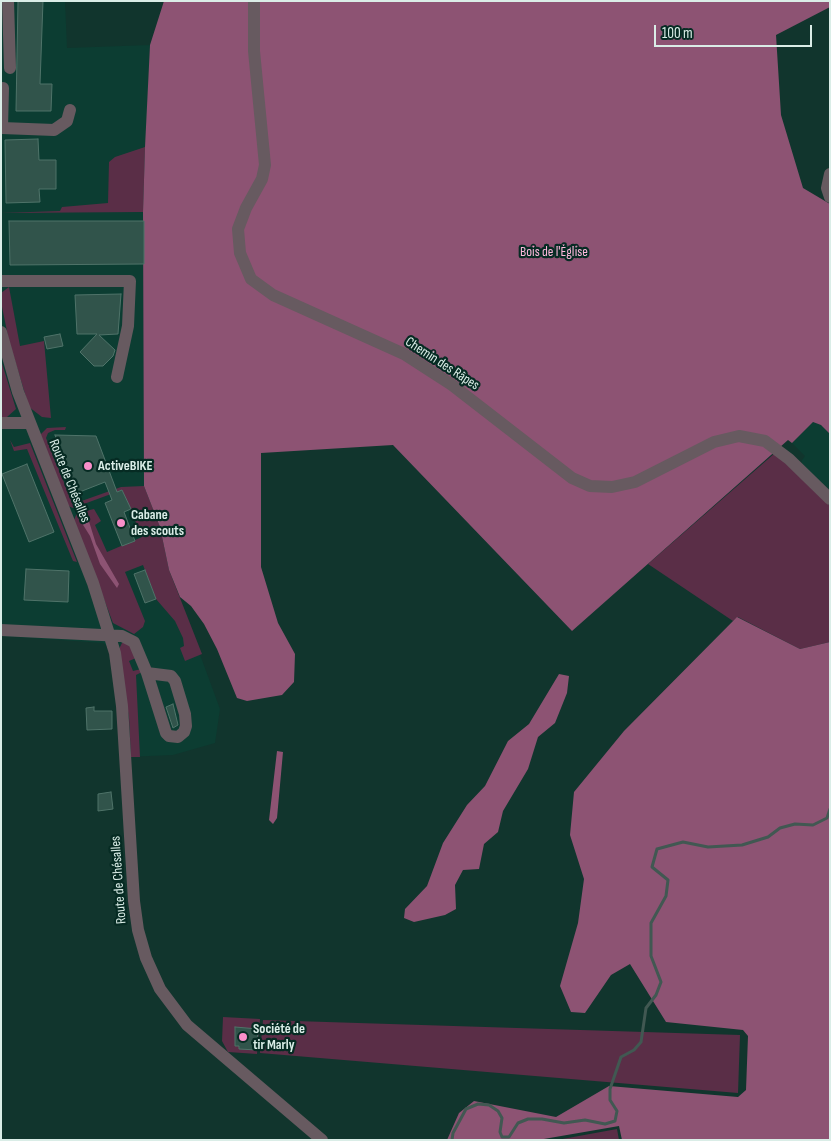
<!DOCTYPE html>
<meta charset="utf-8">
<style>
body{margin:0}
#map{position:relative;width:831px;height:1141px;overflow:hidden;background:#11352d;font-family:"Sofia Sans Condensed",sans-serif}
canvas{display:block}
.frame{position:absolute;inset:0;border:2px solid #daede7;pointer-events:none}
.scale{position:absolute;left:654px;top:25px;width:158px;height:22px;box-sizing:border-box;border:2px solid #daede7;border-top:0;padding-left:6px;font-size:15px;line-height:18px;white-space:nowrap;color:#daede7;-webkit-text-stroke:4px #062b23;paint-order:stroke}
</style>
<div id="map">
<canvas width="831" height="1141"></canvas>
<div class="frame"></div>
<div class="scale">100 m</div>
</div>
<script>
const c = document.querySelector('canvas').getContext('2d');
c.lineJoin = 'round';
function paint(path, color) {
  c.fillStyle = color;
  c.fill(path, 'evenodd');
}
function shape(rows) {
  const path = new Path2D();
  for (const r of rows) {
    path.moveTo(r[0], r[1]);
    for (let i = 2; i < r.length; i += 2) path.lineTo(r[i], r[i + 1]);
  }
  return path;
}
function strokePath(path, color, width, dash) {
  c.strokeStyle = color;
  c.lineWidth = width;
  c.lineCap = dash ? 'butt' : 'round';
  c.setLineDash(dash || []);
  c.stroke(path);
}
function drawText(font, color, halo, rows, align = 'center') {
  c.font = font + ' "Sofia Sans Condensed",sans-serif';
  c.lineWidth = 4.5;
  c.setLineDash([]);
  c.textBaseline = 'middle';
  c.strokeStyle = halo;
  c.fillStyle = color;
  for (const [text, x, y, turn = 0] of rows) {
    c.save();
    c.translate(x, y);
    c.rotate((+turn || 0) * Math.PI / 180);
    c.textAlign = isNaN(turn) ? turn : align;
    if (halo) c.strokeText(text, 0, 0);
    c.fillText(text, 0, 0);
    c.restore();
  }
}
paint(shape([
 [1,1,65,1,67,48,150,45,143,212,169,570,220,709,215,743,173,755,126,757,115,653,103,643,1,636],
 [813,422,821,425,830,434,830,491,802,464,802,460,805,456,792,443]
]), '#0c3d32');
paint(shape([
 [145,147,143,212,1,213,60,211,62,207,108,203,109,162,115,157],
 [9,287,20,346,44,341,51,418,42,417,29,407,9,341,1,302,1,293],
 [1,360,16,409,7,417,1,417],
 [66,427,65,430,55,430,48,433,46,438,72,502,76,503,121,487,144,486,160,527,169,570,202,654,185,661,180,648,184,646,183,638,175,621,156,599,143,565,125,572,145,621,143,627,134,634,113,623,74,520,77,513,94,509,101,521,95,525,107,552,142,537,122,490,73,508,68,506,41,439,41,434,47,428],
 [10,440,14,447,30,443,77,562,73,561,27,449,14,451],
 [775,453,830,506,830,642,800,649,738,617,733,621,648,564],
 [122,643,129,643,136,658,129,661,133,671,141,669,142,672,136,675,140,757,131,757,129,718,119,649],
 [223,1017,260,1019,257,1054,228,1052,222,1041],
 [263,1020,740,1035,738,1093,260,1053],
 [617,1129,619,1140,557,1140]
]), '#5a2e47');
paint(shape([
 [164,1,830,1,830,7,776,35,781,115,803,188,830,204,830,434,821,425,813,422,792,443,788,440,572,631,393,445,261,453,261,567,278,623,295,654,294,682,282,695,247,701,237,698,217,649,204,624,191,606,180,597,169,570,160,527,144,486,143,212,145,147,150,45],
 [82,515,87,515,96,544,119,584,117,588,100,564,90,536,80,520],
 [737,617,800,649,830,642,830,1140,622,1140,619,1126,538,1140,447,1140,459,1113,474,1101,556,1117,609,1086,738,1097,746,1090,748,1036,743,1030,666,1022,630,964,611,975,585,1013,571,1012,560,986,578,923,584,879,570,835,574,792,624,731],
 [559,674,569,676,567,693,555,723,538,737,528,769,503,811,498,832,484,844,479,869,463,870,455,885,456,909,445,915,414,922,404,918,405,909,427,886,443,843,467,805,485,786,508,741,529,724],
 [277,751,283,752,277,818,273,824,269,820]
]), '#8d5373');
strokePath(shape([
 [452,1140,453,1133,466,1109,478,1104,489,1105,498,1111,502,1118,500,1132,502,1137,509,1137,518,1123,528,1119,542,1119,564,1123,585,1120,605,1124,615,1121,617,1111,610,1100,610,1089,621,1057,634,1050,641,1042,646,1008,656,995,661,982,651,956,651,923,666,896,668,880,652,867,657,849,683,842,708,847,742,845,768,837,780,828,795,824,813,825,827,818,830,809]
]), '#415852', 3);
const building = shape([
 [18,1,43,1,40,84,52,84,51,111,16,111,18,1],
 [38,139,39,160,56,160,56,189,39,189,40,202,6,203,5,140,38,139],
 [9,221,144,221,144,264,10,265,9,221],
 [121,294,118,334,99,335,115,350,113,356,103,366,94,366,80,352,97,334,77,334,75,295,121,294],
 [60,334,63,346,47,349,44,337,60,334],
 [55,435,96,436,117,492,122,490,131,509,124,512,135,541,122,546,105,503,112,500,105,482,77,493,55,435],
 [27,464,54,532,29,542,2,474,27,464],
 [26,569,69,571,68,602,24,600,26,569],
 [145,570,156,599,145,603,134,574,145,570],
 [173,704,178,725,173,728,166,707,173,704],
 [94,707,94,711,112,711,112,729,87,730,86,708,94,707],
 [111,792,113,809,98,811,98,794,111,792],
 [235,1027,258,1029,257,1050,239,1049,239,1046,235,1046,235,1027]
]);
paint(building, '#31544b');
strokePath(building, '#4f7369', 1);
strokePath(shape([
 [8,1,10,68],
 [254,1,254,51,265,165,262,179,246,208,238,229,240,253,251,279,273,295,404,354,452,385,572,478,590,486,612,487,635,482,714,442,739,436,765,441,789,459,830,499],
 [3,88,2,128,54,130,67,121,70,110],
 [830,174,827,188,830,197],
 [1,281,130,281,128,326,117,377],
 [1,332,18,392,93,583,115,653,122,706,134,901,138,930,146,958,160,989,187,1025,322,1140],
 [1,423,29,423],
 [1,630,122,636,134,642,147,673],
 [147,673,171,676,175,681,185,714,186,726,184,732,178,737,169,736,166,733,147,673]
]), '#675a60', 12);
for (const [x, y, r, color] of [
 [88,466,5,"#f98fca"],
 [121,523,5,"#f98fca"],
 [243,1037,5,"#f98fca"]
]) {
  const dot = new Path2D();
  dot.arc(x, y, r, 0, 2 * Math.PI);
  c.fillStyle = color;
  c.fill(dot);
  strokePath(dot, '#062b23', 2);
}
drawText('14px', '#ffb8dd', '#062b23', [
 ["Bois de l'Église",554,252]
]);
drawText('14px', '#daede7', '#062b23', [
 ["Chemin des Râpes",442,364,33],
 ["Route de Chésalles",69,481,68],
 ["Route de Chésalles",119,880,-94]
]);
drawText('bold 14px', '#daede7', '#062b23', [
 ["ActiveBIKE",98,466],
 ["Cabane",131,515],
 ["des scouts",131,531],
 ["Société de",253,1029],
 ["tir Marly",253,1045]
], 'left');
</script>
